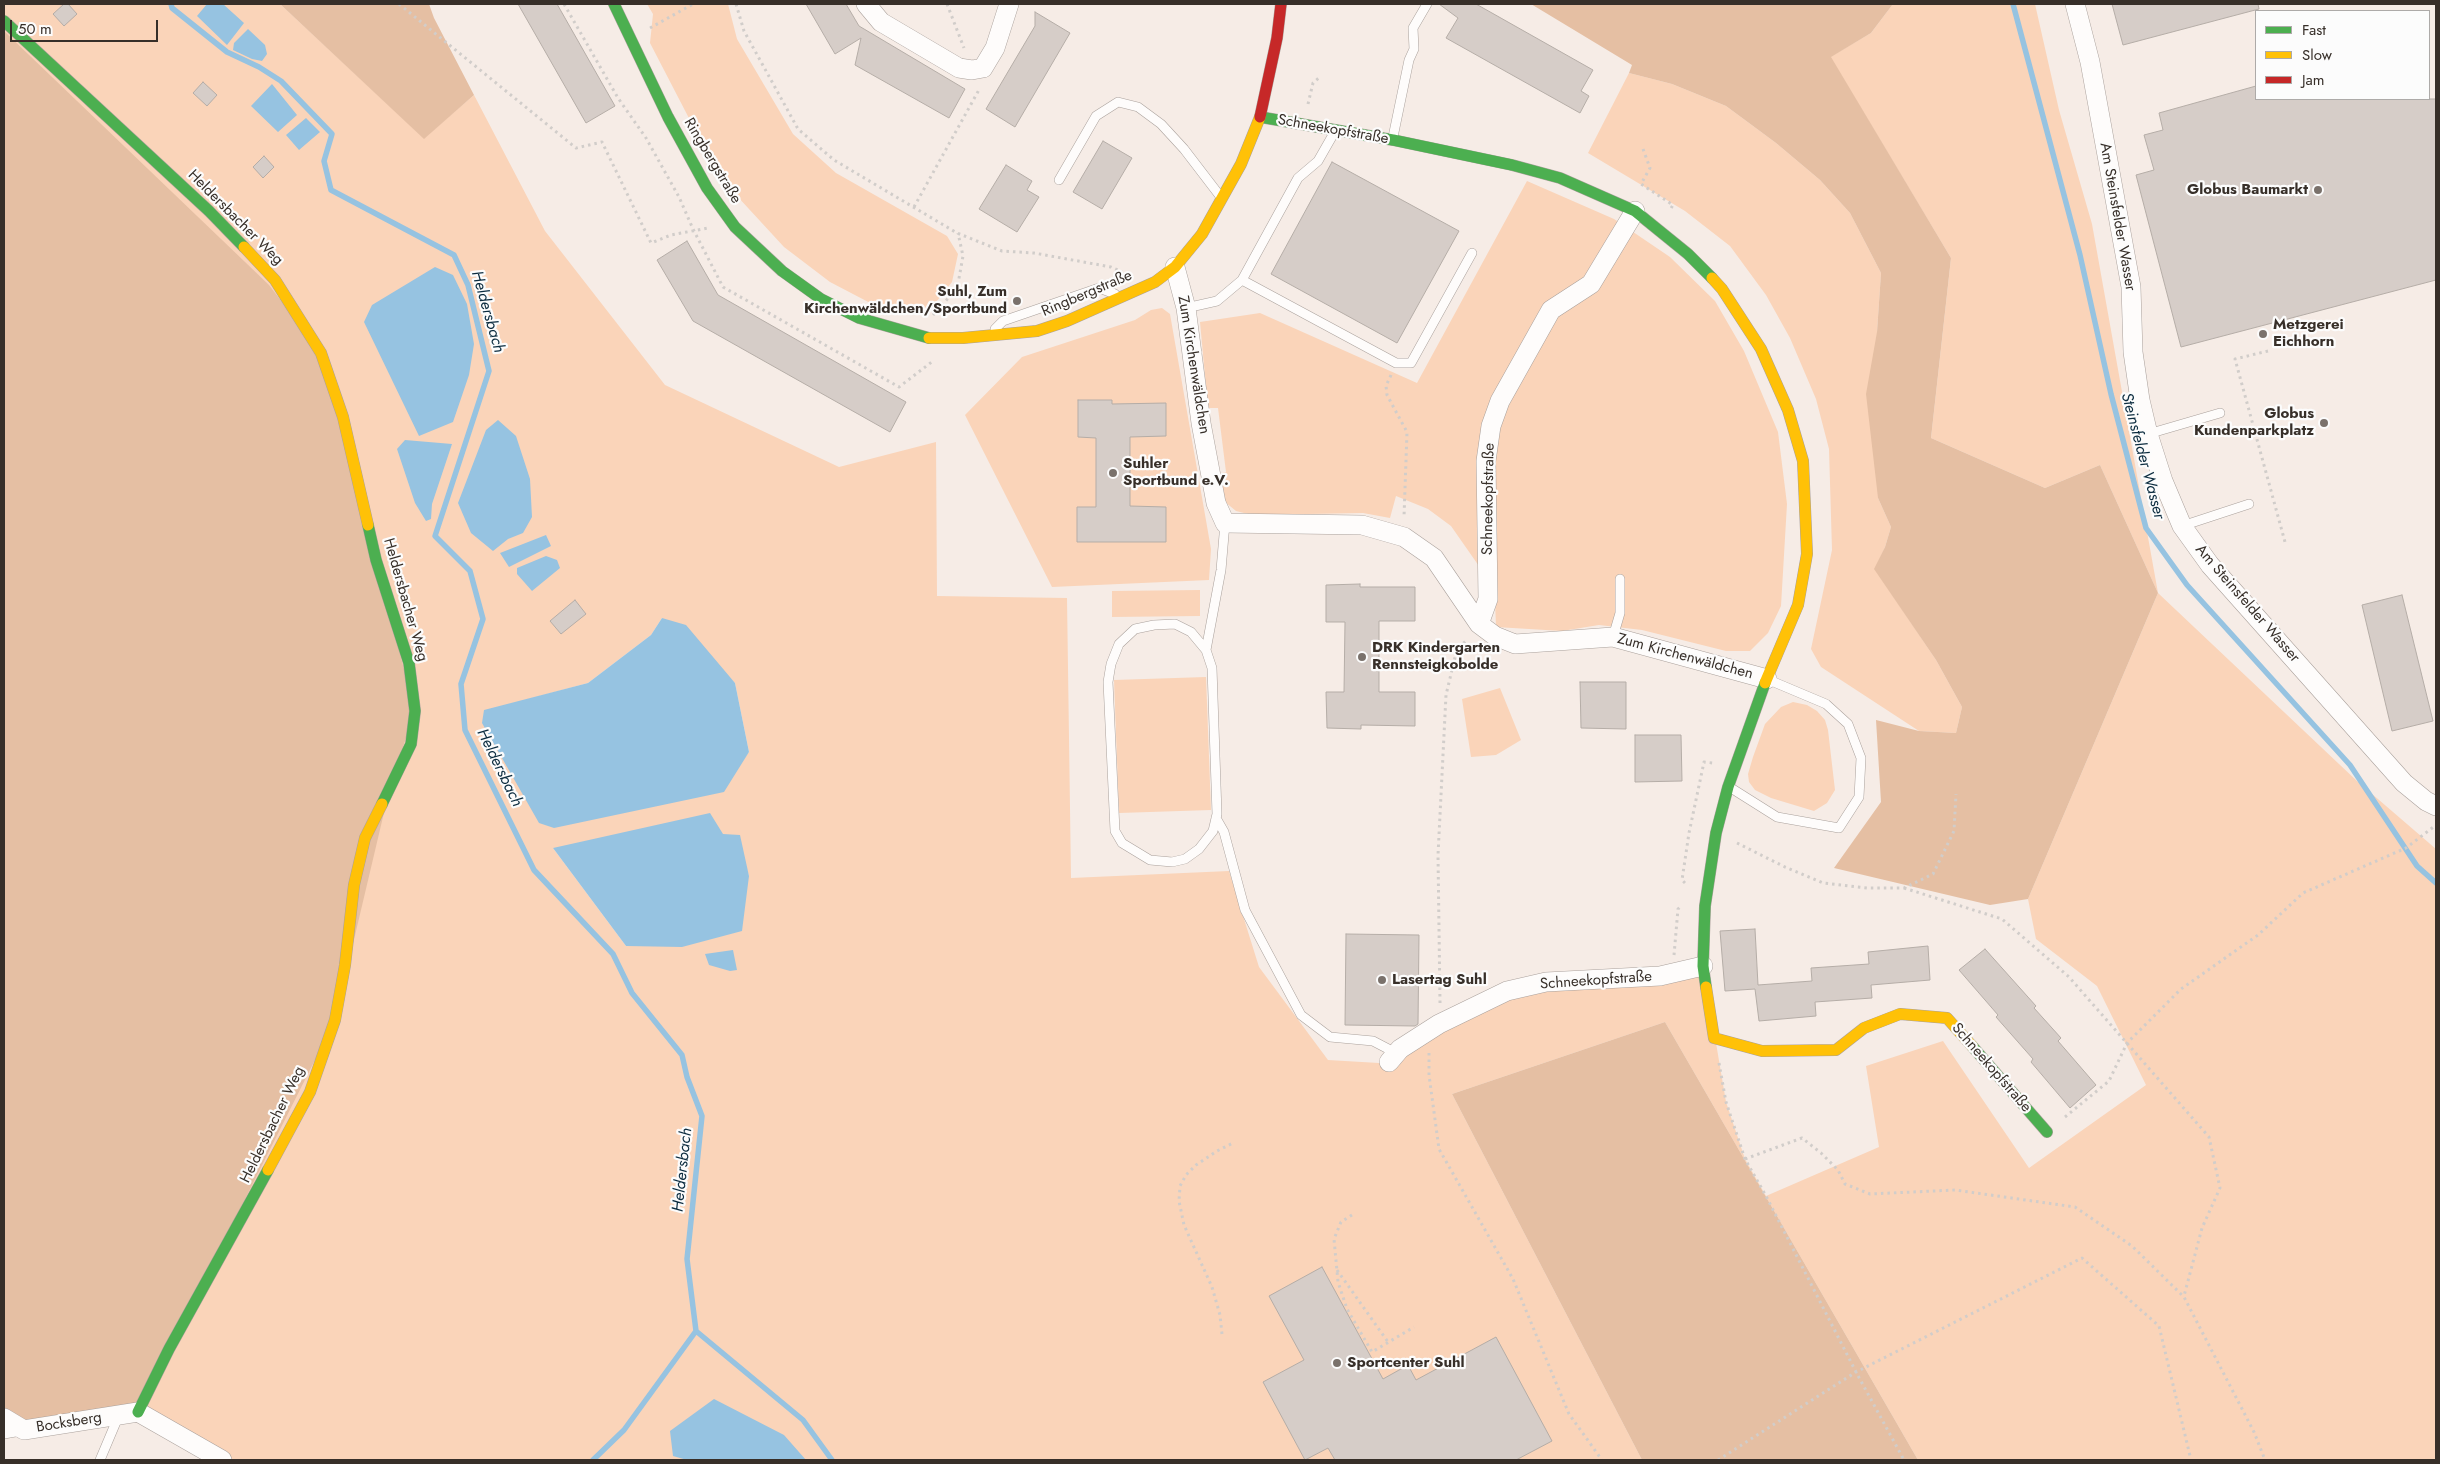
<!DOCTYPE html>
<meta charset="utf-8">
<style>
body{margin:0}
#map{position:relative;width:2440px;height:1464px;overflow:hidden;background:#f6ece6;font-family:Jost,sans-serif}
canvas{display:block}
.frame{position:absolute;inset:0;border:5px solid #372f29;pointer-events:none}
.legend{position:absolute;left:2255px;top:10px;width:175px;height:90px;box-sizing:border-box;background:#fcfcfc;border:1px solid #adaaa8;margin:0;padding:6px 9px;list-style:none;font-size:15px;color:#372f29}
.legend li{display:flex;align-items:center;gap:10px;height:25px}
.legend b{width:25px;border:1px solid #adaaa8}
.scale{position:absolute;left:10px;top:20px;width:148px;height:22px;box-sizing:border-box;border:2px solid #372f29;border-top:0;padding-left:6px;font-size:15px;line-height:18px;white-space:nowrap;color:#372f29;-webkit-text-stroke:4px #fcfcfc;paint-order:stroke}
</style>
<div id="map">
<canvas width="2440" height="1464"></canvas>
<div class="frame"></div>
<ul class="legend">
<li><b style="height:6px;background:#4caf50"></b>Fast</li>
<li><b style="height:6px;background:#ffc107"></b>Slow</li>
<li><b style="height:6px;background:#c62828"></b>Jam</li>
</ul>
<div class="scale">50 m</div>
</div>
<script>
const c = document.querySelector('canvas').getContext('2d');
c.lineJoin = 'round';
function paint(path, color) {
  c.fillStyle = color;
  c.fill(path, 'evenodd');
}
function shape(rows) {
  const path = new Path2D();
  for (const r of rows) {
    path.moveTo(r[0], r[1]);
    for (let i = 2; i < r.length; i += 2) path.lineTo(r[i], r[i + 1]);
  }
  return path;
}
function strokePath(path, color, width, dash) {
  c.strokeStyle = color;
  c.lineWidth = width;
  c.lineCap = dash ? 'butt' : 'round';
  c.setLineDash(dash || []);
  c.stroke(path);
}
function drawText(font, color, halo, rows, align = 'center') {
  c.font = font + ' Jost,sans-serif';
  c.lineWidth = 4.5;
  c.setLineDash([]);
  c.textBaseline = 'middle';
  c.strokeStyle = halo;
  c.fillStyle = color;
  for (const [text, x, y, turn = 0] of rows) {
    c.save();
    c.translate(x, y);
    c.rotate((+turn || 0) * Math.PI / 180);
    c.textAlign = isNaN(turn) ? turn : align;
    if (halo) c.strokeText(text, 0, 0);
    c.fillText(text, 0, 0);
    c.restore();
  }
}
paint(shape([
 [4,4,280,4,424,138,474,95,545,231,665,385,839,467,936,442,937,596,1067,598,1071,878,1229,871,1259,967,1328,1060,1396,1064,1403,1058,1507,991,1703,966,1726,1102,1745,1159,1766,1196,1879,1147,1866,1066,1943,1041,2029,1168,2146,1085,2097,986,2036,939,2028,899,2158,593,2100,465,2045,488,1931,438,1951,258,1830,57,1871,33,1893,4,2035,4,2059,110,2092,224,2158,593,2357,781,2436,849,2436,1460,1918,1460,1665,1022,1452,1094,1642,1460,222,1460,138,1412,4,31],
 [662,618,735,683,749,752,737,767,484,711,588,683,651,635],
 [553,848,746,866,749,876,626,946],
 [647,4,728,4,737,39,793,134,836,173,947,236,958,254,952,282,933,306,920,314,874,305,830,282,784,247,737,196,693,126,650,43,653,14],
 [1629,73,1672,84,1726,106,1776,143,1820,180,1850,213,1881,273,1877,332,1878,498,1891,527,1885,547,1875,569,1936,660,1962,707,1956,733,1919,731,1821,667,1811,649,1832,550,1829,449,1816,399,1790,338,1766,295,1730,246,1685,211,1588,153],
 [1527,181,1614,219,1670,257,1715,301,1744,351,1778,432,1787,504,1781,606,1768,633,1750,651,1726,651,1642,630,1599,625,1562,631,1496,627,1494,573,1481,569,1451,526,1428,509,1396,496,1390,518,1363,513,1252,515,1236,511,1219,497,1217,474,1226,472,1218,408,1208,408,1200,322,1260,313,1417,383],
 [1162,308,1170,314,1211,549,1209,580,1052,587,965,415,1022,357,1135,320,1151,310],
 [1200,590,1200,616,1112,617,1112,591],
 [1206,677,1211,810,1119,813,1114,680],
 [1500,688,1521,740,1496,755,1471,757,1462,699],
 [1793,702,1807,705,1817,711,1825,720,1828,730,1835,790,1827,803,1814,811,1771,798,1755,790,1749,782,1748,774,1753,757,1765,724,1781,707]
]), '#fad4b9');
paint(shape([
 [280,4,429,4,434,18,474,95,424,139],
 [1531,4,1893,4,1871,33,1831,57,1951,258,1931,438,2045,488,2100,465,2158,593,2028,899,1990,905,1834,868,1881,802,1876,720,1919,731,1956,733,1962,707,1936,660,1874,569,1885,547,1891,527,1878,498,1866,394,1877,332,1881,273,1850,213,1820,180,1776,143,1726,106,1672,84,1629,73,1632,65],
 [4,31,269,285,321,353,415,711,391,783,335,1020,138,1412,24,1430,4,1418],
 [1665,1022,1918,1460,1642,1460,1452,1094]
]), '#e5bfa3');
paint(shape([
 [207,4,223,4,244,23,227,45,197,16],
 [248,29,265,45,267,54,262,61,252,59,233,50,234,43],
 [272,84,297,115,278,132,251,106],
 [306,118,320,132,299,150,286,135],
 [435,267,453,275,467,304,474,344,469,375,453,422,419,436,364,322,372,305],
 [498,420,516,436,530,479,532,517,523,533,508,539,493,551,471,533,458,503,486,430],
 [405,440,452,444,432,504,431,519,426,521,415,503,397,449],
 [546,535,551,546,509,567,500,553],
 [546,556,557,560,560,568,532,591,517,574,517,568],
 [662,618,686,625,735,683,749,752,724,792,554,828,539,823,482,723,484,710,588,683,651,635],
 [710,813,723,834,740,835,749,876,742,931,682,947,626,946,553,848],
 [733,950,737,970,730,971,709,965,705,954],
 [714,1399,784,1435,806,1460,687,1460,673,1456,670,1431]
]), '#96c3e1');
strokePath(shape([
 [171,4,172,8,227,52,259,67,281,81,332,134,324,161,331,190,454,255,468,285,489,371,435,536,470,571,483,619,461,684,465,730,534,870,613,954,632,993,682,1055,687,1077,702,1116,687,1259,696,1331,803,1420,832,1460],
 [2013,4,2080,255,2111,394,2146,528,2187,585,2350,765,2417,866,2436,883],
 [593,1460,624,1430,696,1331]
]), '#96c3e1', 5.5);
const building = shape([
 [64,4,68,4,77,14,64,26,53,14,64,4],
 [518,4,557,4,615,106,586,123,518,4],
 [806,4,846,4,859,26,965,89,949,118,855,65,861,38,835,54,806,4],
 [1439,4,1476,4,1593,70,1581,91,1589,96,1580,113,1446,38,1458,18,1439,4],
 [2112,4,2258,4,2259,9,2123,45,2112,4],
 [1035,12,1070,33,1015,127,986,109,1035,26,1035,12],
 [203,82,217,95,207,106,193,93,203,82],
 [2256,86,2256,99,2436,99,2436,280,2181,347,2136,175,2154,170,2144,135,2163,130,2159,113,2256,86],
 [1103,141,1132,158,1102,209,1073,192,1103,141],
 [264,156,274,167,263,178,253,167,264,156],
 [1332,162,1459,231,1397,343,1271,274,1332,162],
 [1006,165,1032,181,1027,190,1039,197,1017,232,979,209,1006,165],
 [687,241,718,295,906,402,890,432,693,321,657,260,687,241],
 [1078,400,1112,400,1112,404,1166,403,1166,436,1130,437,1130,506,1166,507,1166,542,1077,542,1077,507,1096,507,1096,438,1078,437,1078,400],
 [1360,584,1360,587,1415,587,1415,621,1379,621,1379,692,1415,692,1415,726,1361,725,1361,729,1327,728,1326,692,1344,692,1345,622,1326,622,1326,585,1360,584],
 [2402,595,2433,721,2392,731,2362,605,2402,595],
 [575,600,586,614,561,634,550,621,575,600],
 [1580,682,1626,682,1626,729,1581,728,1580,682],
 [1635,735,1681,735,1682,781,1635,782,1635,735],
 [1755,929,1758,985,1812,981,1811,968,1869,964,1868,952,1928,946,1930,980,1871,985,1872,998,1815,1002,1816,1016,1759,1021,1755,989,1725,991,1720,931,1755,929],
 [1346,934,1419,935,1418,1024,1415,1026,1345,1025,1346,934],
 [1985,949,2036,1006,2034,1008,2061,1038,2058,1041,2096,1085,2070,1108,2031,1062,2033,1059,1996,1017,1998,1015,1959,970,1985,949],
 [1322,1267,1383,1379,1408,1365,1416,1380,1496,1337,1552,1441,1516,1460,1335,1460,1328,1448,1305,1460,1263,1382,1304,1360,1269,1296,1322,1267]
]);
paint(building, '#d6cdc8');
strokePath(building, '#b5ada7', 1);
const lane = shape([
 [1393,137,1409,60,1414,49,1413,28,1427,4],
 [1059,180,1096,116,1118,102,1138,107,1161,124,1184,149,1220,196],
 [1242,280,1396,363,1411,363,1472,253],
 [1186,308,1217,301,1242,280,1298,178,1318,161,1334,133],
 [995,329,1003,321,1099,288,1115,294],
 [2148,434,2220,413],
 [2182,526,2249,504],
 [1613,637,1620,613,1620,579],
 [1206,650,1191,632,1175,624,1154,625,1135,629,1119,644,1111,664,1108,682,1115,831,1122,843,1150,860,1172,862,1185,859,1199,849,1213,831,1217,814,1212,668,1206,650,1221,570,1225,523],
 [1731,788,1777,817,1839,828,1859,797,1861,758,1848,724,1826,704,1769,680],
 [1216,818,1224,832,1245,910,1301,1015,1330,1037,1373,1041,1396,1053],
 [4,1434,21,1431],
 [100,1460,119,1415]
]);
const street = shape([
 [866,4,881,22,959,68,972,70,983,68,995,48,1009,4],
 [2075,4,2090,62,2131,287,2133,352,2140,400,2148,434,2163,481,2182,526,2210,565,2404,783,2426,801,2436,806],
 [1175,267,1186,308,1201,423,1216,503,1225,523,1362,525,1404,537,1434,558,1479,624,1495,636,1515,644,1613,637,1767,679],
 [1479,624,1488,599,1486,461,1491,426,1500,401,1551,310,1591,284,1635,211],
 [1389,1062,1400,1049,1439,1024,1507,991,1546,982,1660,976,1703,966],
 [4,1418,24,1430,138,1412,222,1460]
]);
const fast = shape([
 [614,4,668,117,707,188,735,227,782,271,821,299,859,318,929,338],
 [4,21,209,211,244,247],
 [1260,117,1393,140,1512,165,1560,178,1635,211,1688,254,1712,278],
 [368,525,376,560,409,663,415,711,411,744,382,804],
 [1706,987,1703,966,1705,906,1716,833,1728,787,1765,683],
 [1972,1046,2047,1132],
 [138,1412,169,1349,268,1170]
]);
const slow = shape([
 [244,247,275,280,321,353,343,417,368,525],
 [1712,278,1722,289,1761,349,1788,410,1803,461,1807,554,1798,605,1765,683],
 [929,338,963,338,1037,331,1067,321,1155,282,1175,267,1202,234,1241,164,1260,117],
 [1706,987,1714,1038,1762,1051,1836,1050,1864,1028,1900,1014,1947,1018,1972,1046],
 [268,1170,310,1092,335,1020,345,965,354,885,365,838,382,804]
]);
const jam = shape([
 [1260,117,1277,38,1281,4]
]);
strokePath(lane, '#aaa19c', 10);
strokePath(street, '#aaa19c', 20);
strokePath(fast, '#aaa19c', 12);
strokePath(slow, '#aaa19c', 12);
strokePath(jam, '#aaa19c', 12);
strokePath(shape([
 [399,4,576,148,602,142,651,243,671,235,708,228],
 [564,4,618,98,646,138,679,197,693,229,723,287,899,387,933,361],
 [736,4,744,31,798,129,834,160,957,233,1002,251,1034,253,1111,267,1122,272],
 [947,4,964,48],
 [650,28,693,4],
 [1308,104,1313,83,1321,76],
 [1643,149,1650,168,1641,184,1673,205,1670,210],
 [914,207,980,88],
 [933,315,951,295,958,284,963,256,958,233],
 [2268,351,2235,359,2285,542],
 [1391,375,1386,386,1387,395,1407,432,1404,517],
 [1737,843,1785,867,1823,883,1867,888,1904,888,1933,874,1954,831,1956,794],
 [1685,883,1682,880,1689,833,1704,762,1713,763],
 [1904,888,2002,919,2069,977,2209,1137,2220,1188,2202,1228,2184,1296],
 [1674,955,1678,909,1682,905],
 [1440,1003,1438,855,1446,695,1457,649,1468,639],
 [1429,1053,1429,1075,1439,1149,1513,1279,1569,1414,1602,1460],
 [1719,1063,1726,1102,1745,1159,1766,1196,1856,1372,1904,1460],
 [2065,1117,2109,1081,2127,1043,2181,989,2258,935,2303,893,2406,848,2436,825],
 [1745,1159,1802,1138,1821,1153,1838,1170,1845,1184,1870,1194,1955,1190,2075,1207,2132,1246,2184,1297,2254,1432,2265,1460],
 [1352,1215,1341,1222,1334,1239,1338,1282,1347,1309,1372,1352,1414,1327],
 [1337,1270,1388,1342],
 [1222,1334,1220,1315,1212,1287,1184,1225,1179,1201,1180,1186,1186,1175,1196,1165,1217,1151,1233,1143],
 [1718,1460,1856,1372,2082,1258,2159,1326,2191,1460]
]), '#d1cdca', 3, [2.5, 4]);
strokePath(lane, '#fefcfb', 9);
strokePath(street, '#fefcfb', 19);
strokePath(fast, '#4caf50', 11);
strokePath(slow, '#ffc107', 11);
strokePath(jam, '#c62828', 11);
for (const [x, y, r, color] of [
 [2318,190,5,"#7a716b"],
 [1017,301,5,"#7a716b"],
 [2263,334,5,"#7a716b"],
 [2324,423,5,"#7a716b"],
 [1113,473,5,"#7a716b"],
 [1362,657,5,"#7a716b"],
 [1382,980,5,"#7a716b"],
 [1337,1363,5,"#7a716b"]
]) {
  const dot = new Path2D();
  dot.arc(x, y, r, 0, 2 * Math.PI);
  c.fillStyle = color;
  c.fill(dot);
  strokePath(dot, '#fcfcfc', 2);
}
drawText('15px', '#372f29', '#fcfcfc', [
 ["Schneekopfstraße",1333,130,10],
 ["Ringbergstraße",712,161,59],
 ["Am Steinsfelder Wasser",2117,217,80],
 ["Heldersbacher Weg",235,218,45],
 ["Ringbergstraße",1087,294,-23],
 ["Zum Kirchenwäldchen",1193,365,81],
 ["Schneekopfstraße",1489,499,-89],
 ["Heldersbacher Weg",405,600,74],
 ["Am Steinsfelder Wasser",2247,604,49],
 ["Zum Kirchenwäldchen",1685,657,15],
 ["Schneekopfstraße",1596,981,-4],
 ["Schneekopfstraße",1991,1068,49],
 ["Heldersbacher Weg",273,1125,-64],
 ["Bocksberg",69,1423,-9]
]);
drawText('bold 15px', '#372f29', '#fcfcfc', [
 ["Globus Baumarkt",2308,190,"right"],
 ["Suhl, Zum",1007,292,"right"],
 ["Kirchenwäldchen/Sportbund",1007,309,"right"],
 ["Metzgerei",2273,325],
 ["Eichhorn",2273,342],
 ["Globus",2314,414,"right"],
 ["Kundenparkplatz",2314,431,"right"],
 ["Suhler",1123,464],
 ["Sportbund e.V.",1123,481],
 ["DRK Kindergarten",1372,648],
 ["Rennsteigkobolde",1372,665],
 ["Lasertag Suhl",1392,980],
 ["Sportcenter Suhl",1347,1363]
], 'left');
drawText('italic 16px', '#0c2c3f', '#fcfcfc', [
 ["Heldersbach",487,312,74],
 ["Steinsfelder Wasser",2142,456,75],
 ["Heldersbach",499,768,64],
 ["Heldersbach",683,1170,-84]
]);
</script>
